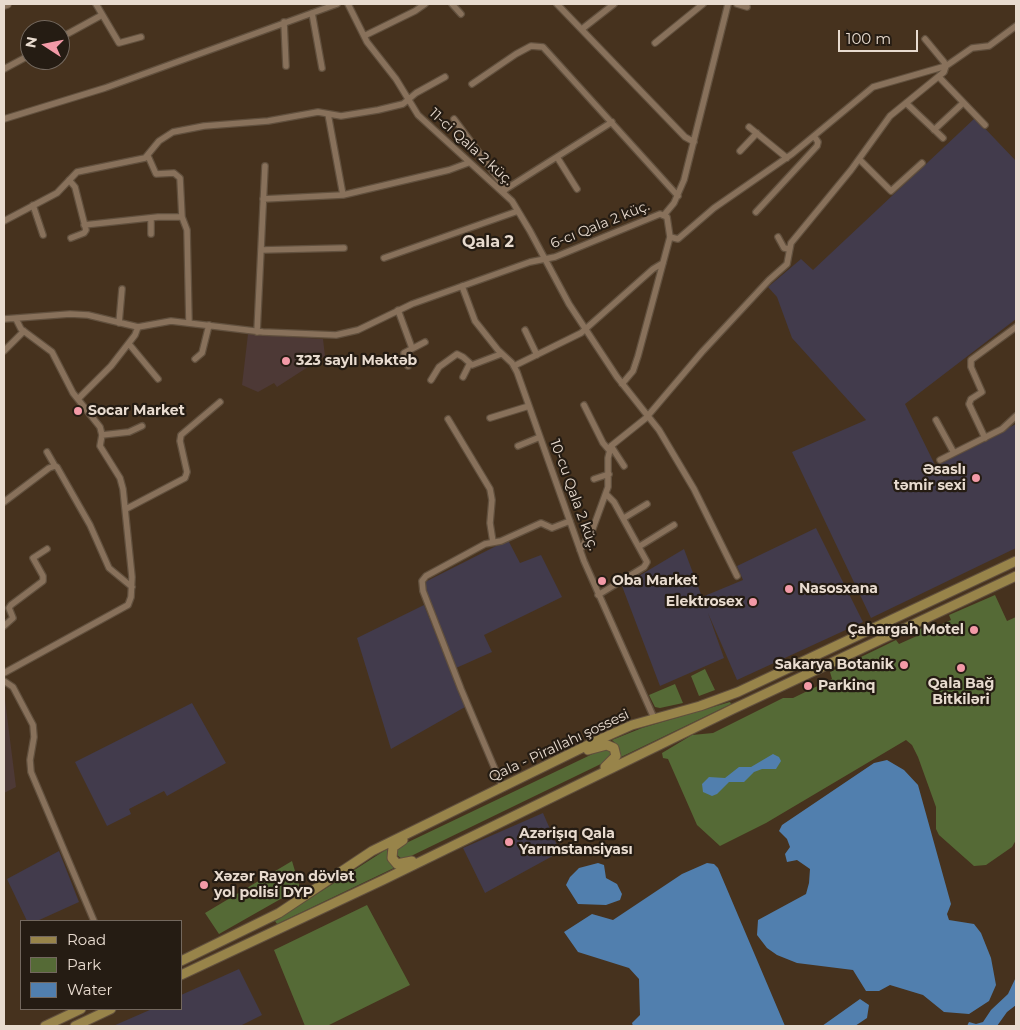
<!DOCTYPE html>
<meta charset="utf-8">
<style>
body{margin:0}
#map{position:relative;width:1020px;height:1030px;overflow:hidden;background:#46321e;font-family:Montserrat,sans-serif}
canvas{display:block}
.frame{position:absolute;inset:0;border:5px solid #e8dbcf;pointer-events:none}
.legend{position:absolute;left:20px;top:920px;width:162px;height:90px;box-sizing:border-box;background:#251c13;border:1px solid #73685e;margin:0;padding:6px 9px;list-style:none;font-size:15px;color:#e8dbcf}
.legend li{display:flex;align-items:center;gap:10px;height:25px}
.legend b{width:25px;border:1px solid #73685e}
.north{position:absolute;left:20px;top:20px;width:50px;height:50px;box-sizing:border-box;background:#251c13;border:1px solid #73685e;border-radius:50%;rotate:281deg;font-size:14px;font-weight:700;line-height:20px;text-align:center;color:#e8dbcf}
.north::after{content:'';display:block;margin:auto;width:18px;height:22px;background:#f39aa7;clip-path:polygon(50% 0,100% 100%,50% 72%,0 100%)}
.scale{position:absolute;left:838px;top:30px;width:80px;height:22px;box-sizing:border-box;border:2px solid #e8dbcf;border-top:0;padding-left:6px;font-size:15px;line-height:18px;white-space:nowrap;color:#e8dbcf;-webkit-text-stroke:4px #251c13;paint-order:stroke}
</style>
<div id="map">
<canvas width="1020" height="1030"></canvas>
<div class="frame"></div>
<ul class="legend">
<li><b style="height:6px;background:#98844a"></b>Road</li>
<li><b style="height:14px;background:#556a36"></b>Park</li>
<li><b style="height:14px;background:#517fae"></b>Water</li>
</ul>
<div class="north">N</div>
<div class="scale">100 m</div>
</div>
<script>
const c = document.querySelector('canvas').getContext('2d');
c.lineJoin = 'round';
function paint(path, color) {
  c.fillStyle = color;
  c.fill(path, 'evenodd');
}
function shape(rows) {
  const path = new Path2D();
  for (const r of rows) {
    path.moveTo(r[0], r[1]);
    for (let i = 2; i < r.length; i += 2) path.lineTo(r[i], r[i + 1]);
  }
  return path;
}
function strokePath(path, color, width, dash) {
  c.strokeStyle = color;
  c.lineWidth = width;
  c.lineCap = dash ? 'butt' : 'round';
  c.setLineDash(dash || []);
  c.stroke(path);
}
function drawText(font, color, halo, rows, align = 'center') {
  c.font = font + ' Montserrat,sans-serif';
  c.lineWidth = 4.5;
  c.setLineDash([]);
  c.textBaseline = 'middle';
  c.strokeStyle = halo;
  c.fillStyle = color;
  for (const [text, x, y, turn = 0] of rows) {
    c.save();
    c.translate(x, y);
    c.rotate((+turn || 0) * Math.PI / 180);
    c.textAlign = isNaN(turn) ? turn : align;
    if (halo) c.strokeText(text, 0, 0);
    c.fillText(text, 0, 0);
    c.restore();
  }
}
paint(shape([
 [975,118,1016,161,1016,319,905,404,935,465,1016,424,1016,548,871,618,792,452,866,420,792,338,777,297,768,287,801,259,813,270],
 [816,528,863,622,737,680,708,613,724,658,660,686,622,586,684,549,702,597,743,580,737,566],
 [508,540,520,563,541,555,562,597,484,635,492,652,456,668,424,586,425,582],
 [424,605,465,707,391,749,357,638],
 [192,703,226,763,167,796,164,791,129,809,131,814,107,826,75,762],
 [543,813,560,852,485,893,463,848],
 [59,851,79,902,37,921,27,921,7,879],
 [239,969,262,1015,240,1026,113,1026,152,1009,181,1009,181,995]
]), '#423b4c');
paint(shape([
 [248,334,323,339,325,356,277,387,274,383,258,392,242,385],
 [4,692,16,787,4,793]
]), '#4d3936');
paint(shape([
 [995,595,1007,621,1016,617,1016,840,1012,847,986,865,974,866,939,835,936,829,936,807,918,757,912,745,906,740,766,823,720,846,697,825,668,759,663,758,662,753,692,735,713,733,783,698,793,698,832,679,830,672,896,640,899,644,919,635,918,630,928,625,931,629,951,620,949,615],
 [705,669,715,690,699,696,691,676],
 [675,684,683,703,660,708,655,707,649,695],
 [730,702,731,704,621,757,619,747,612,740,642,728],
 [603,749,610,749,612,755,607,761,409,857,402,859,397,855,397,849,400,846],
 [387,849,387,860,396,867,277,924,275,921],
 [292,861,300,888,219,934,205,913],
 [367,905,410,985,327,1026,305,1026,274,950]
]), '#556a36');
paint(shape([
 [773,754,779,757,781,761,776,769,762,769,754,772,744,782,729,782,717,794,712,796,703,792,702,784,709,777,725,778,739,767,751,767],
 [887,760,904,770,918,785,951,904,947,914,949,920,974,924,981,933,991,958,996,985,989,1001,969,1014,944,1012,923,995,890,985,879,991,866,991,853,970,797,963,777,955,767,948,757,935,758,920,806,894,809,883,810,869,797,860,787,862,785,854,790,847,787,839,779,831,782,825,874,763],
 [598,863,604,865,606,878,617,884,622,894,620,900,606,905,578,904,566,885,570,877,579,868],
 [707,863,714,864,718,868,785,1026,633,1026,632,1023,640,1015,639,979,629,968,578,952,564,932,592,914,613,920,682,874],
 [1016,977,1016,1005,1007,1012,997,1026,967,1026,969,1022,976,1024,983,1022,991,1010,1008,994],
 [860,999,869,1005,867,1018,855,1026,822,1026]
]), '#517fae');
const street = shape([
 [96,4,119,43,141,37],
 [348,4,367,42,396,79,418,115,512,201,530,231,569,304,617,377,659,430,694,489,737,576],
 [452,4,461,14],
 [557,4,685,137,694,142],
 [737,4,747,7],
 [312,13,322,68],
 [284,22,286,66],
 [582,29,614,4],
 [364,36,415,11,425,4],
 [60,38,102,15],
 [655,43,703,4],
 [4,69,30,55],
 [939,77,985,125],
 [472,84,516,54,531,46,543,47,678,196],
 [906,103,943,138],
 [328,114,343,195],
 [4,119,105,88,337,4],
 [454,119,506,189,504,191],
 [749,127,787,158],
 [934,130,963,103],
 [740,151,757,133],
 [148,156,156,174,174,173,180,178,182,217,187,230,189,323],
 [557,157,577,189],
 [859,159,891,191,922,163],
 [69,180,75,187,86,230,84,233,71,238],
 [506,189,612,122],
 [263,199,343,195,449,170,468,163],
 [33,205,43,235],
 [756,212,817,146,818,142,814,136],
 [664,215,674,203,684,180,728,4],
 [151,218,151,234],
 [4,221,57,193,77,172,145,158,159,141,173,132,204,126,268,121,318,112,341,116,378,110,403,104,416,93,445,77],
 [84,225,158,217,182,217],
 [778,237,784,248,789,249],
 [261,250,344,248],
 [384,258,518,211],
 [462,286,475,321,498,350,512,363,517,372,584,561,654,718],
 [398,310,412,348],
 [4,319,70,314,88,315,138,327,171,321,263,332,336,335,358,330,412,304,530,262,555,257,660,214,667,217,670,237,678,239,714,208,792,154,873,87,946,66,972,48,989,46,1016,26],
 [119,323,122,289],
 [525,330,537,355],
 [257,332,265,166],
 [129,344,158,379],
 [4,351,24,331],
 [195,359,202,353,209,325],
 [408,366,404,353,425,342],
 [514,366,581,333,653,269,663,263],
 [463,377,469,365],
 [431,380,439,367,457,354,463,357,472,365,501,354],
 [622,384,633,371,638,356,670,237],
 [78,399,111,366,135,335,138,327],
 [584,405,603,443,609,450],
 [490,418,529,406],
 [448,419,490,489,492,500,490,523,493,542],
 [936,420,954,453],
 [102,435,129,432,142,426],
 [985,438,969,404,971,399,982,392,971,367,971,360,1016,327],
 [518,446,540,437],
 [611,446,624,466],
 [47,452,55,466],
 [940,460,1002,429,1016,416],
 [594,479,609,474],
 [4,502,49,468,55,466,57,467,90,525,109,568,132,587],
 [126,509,185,478,187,472,180,441,181,435,220,402],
 [624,518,647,504],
 [640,546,674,525],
 [580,550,592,531,608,487,608,458,611,446,646,418,702,352,769,280,787,264,791,243,851,170,890,116,944,72,946,66,944,62,925,39],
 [598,595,644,567,647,562,614,502,606,494],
 [4,626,13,618,9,608,11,605,43,581,43,576,33,558,47,549],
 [4,673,128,605,131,597,132,577,123,489,120,478,100,446,102,435,100,427,73,393,52,352,21,329,16,319],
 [4,681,13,687,33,725,34,737,30,760,31,772,94,921],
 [503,788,461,689,423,591,422,581,426,576,485,544,501,541,541,523,552,528,570,521]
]);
const secondary = shape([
 [4,5,7,4]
]);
const primary = shape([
 [588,750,607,745,614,748,616,756,605,767],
 [403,840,393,847,392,858,397,864,412,861],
 [181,961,279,913,372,851,596,741,632,725,700,706,738,692,1016,561],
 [181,975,383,880,733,709,1016,576],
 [45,1026,81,1009],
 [75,1026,111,1009]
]);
strokePath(street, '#61503e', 8);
strokePath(secondary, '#61503e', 10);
strokePath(primary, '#61503e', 11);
strokePath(street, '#88715b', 5.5);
strokePath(secondary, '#88715b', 8);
strokePath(primary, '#98844a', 9);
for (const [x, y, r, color] of [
 [286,361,5,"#f39aa7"],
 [78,411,5,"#f39aa7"],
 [976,478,5,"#f39aa7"],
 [602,581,5,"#f39aa7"],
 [789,589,5,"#f39aa7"],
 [753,602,5,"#f39aa7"],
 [974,630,5,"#f39aa7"],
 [904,665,5,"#f39aa7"],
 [961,668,5,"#f39aa7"],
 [808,686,5,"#f39aa7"],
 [509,842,5,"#f39aa7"],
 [204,885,5,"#f39aa7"]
]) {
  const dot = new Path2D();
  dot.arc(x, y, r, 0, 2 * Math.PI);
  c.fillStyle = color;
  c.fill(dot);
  strokePath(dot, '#251c13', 2);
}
drawText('14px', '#e8dbcf', '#251c13', [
 ["11-ci Qala 2 küç.",471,147,42],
 ["6-cı Qala 2 küç.",600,225,-22],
 ["10-cu Qala 2 küç.",574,495,70],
 ["Qala - Pirallahı şossesi",559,746,-25]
]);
drawText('bold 14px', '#e8dbcf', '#251c13', [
 ["323 saylı Məktəb",296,361],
 ["Socar Market",88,411],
 ["Əsaslı",966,470,"right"],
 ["təmir sexi",966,486,"right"],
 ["Oba Market",612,581],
 ["Nasosxana",799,589],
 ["Elektrosex",743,602,"right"],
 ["Çahargah Motel",964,630,"right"],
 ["Sakarya Botanik",894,665,"right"],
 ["Qala Bağ",961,684,"center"],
 ["Bitkiləri",961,700,"center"],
 ["Parkinq",818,686],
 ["Azərişıq Qala",519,834],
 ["Yarımstansiyası",519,850],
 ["Xəzər Rayon dövlət",214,877],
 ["yol polisi DYP",214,893]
], 'left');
drawText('bold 16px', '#e8dbcf', '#251c13', [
 ["Qala 2",488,242]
]);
</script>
